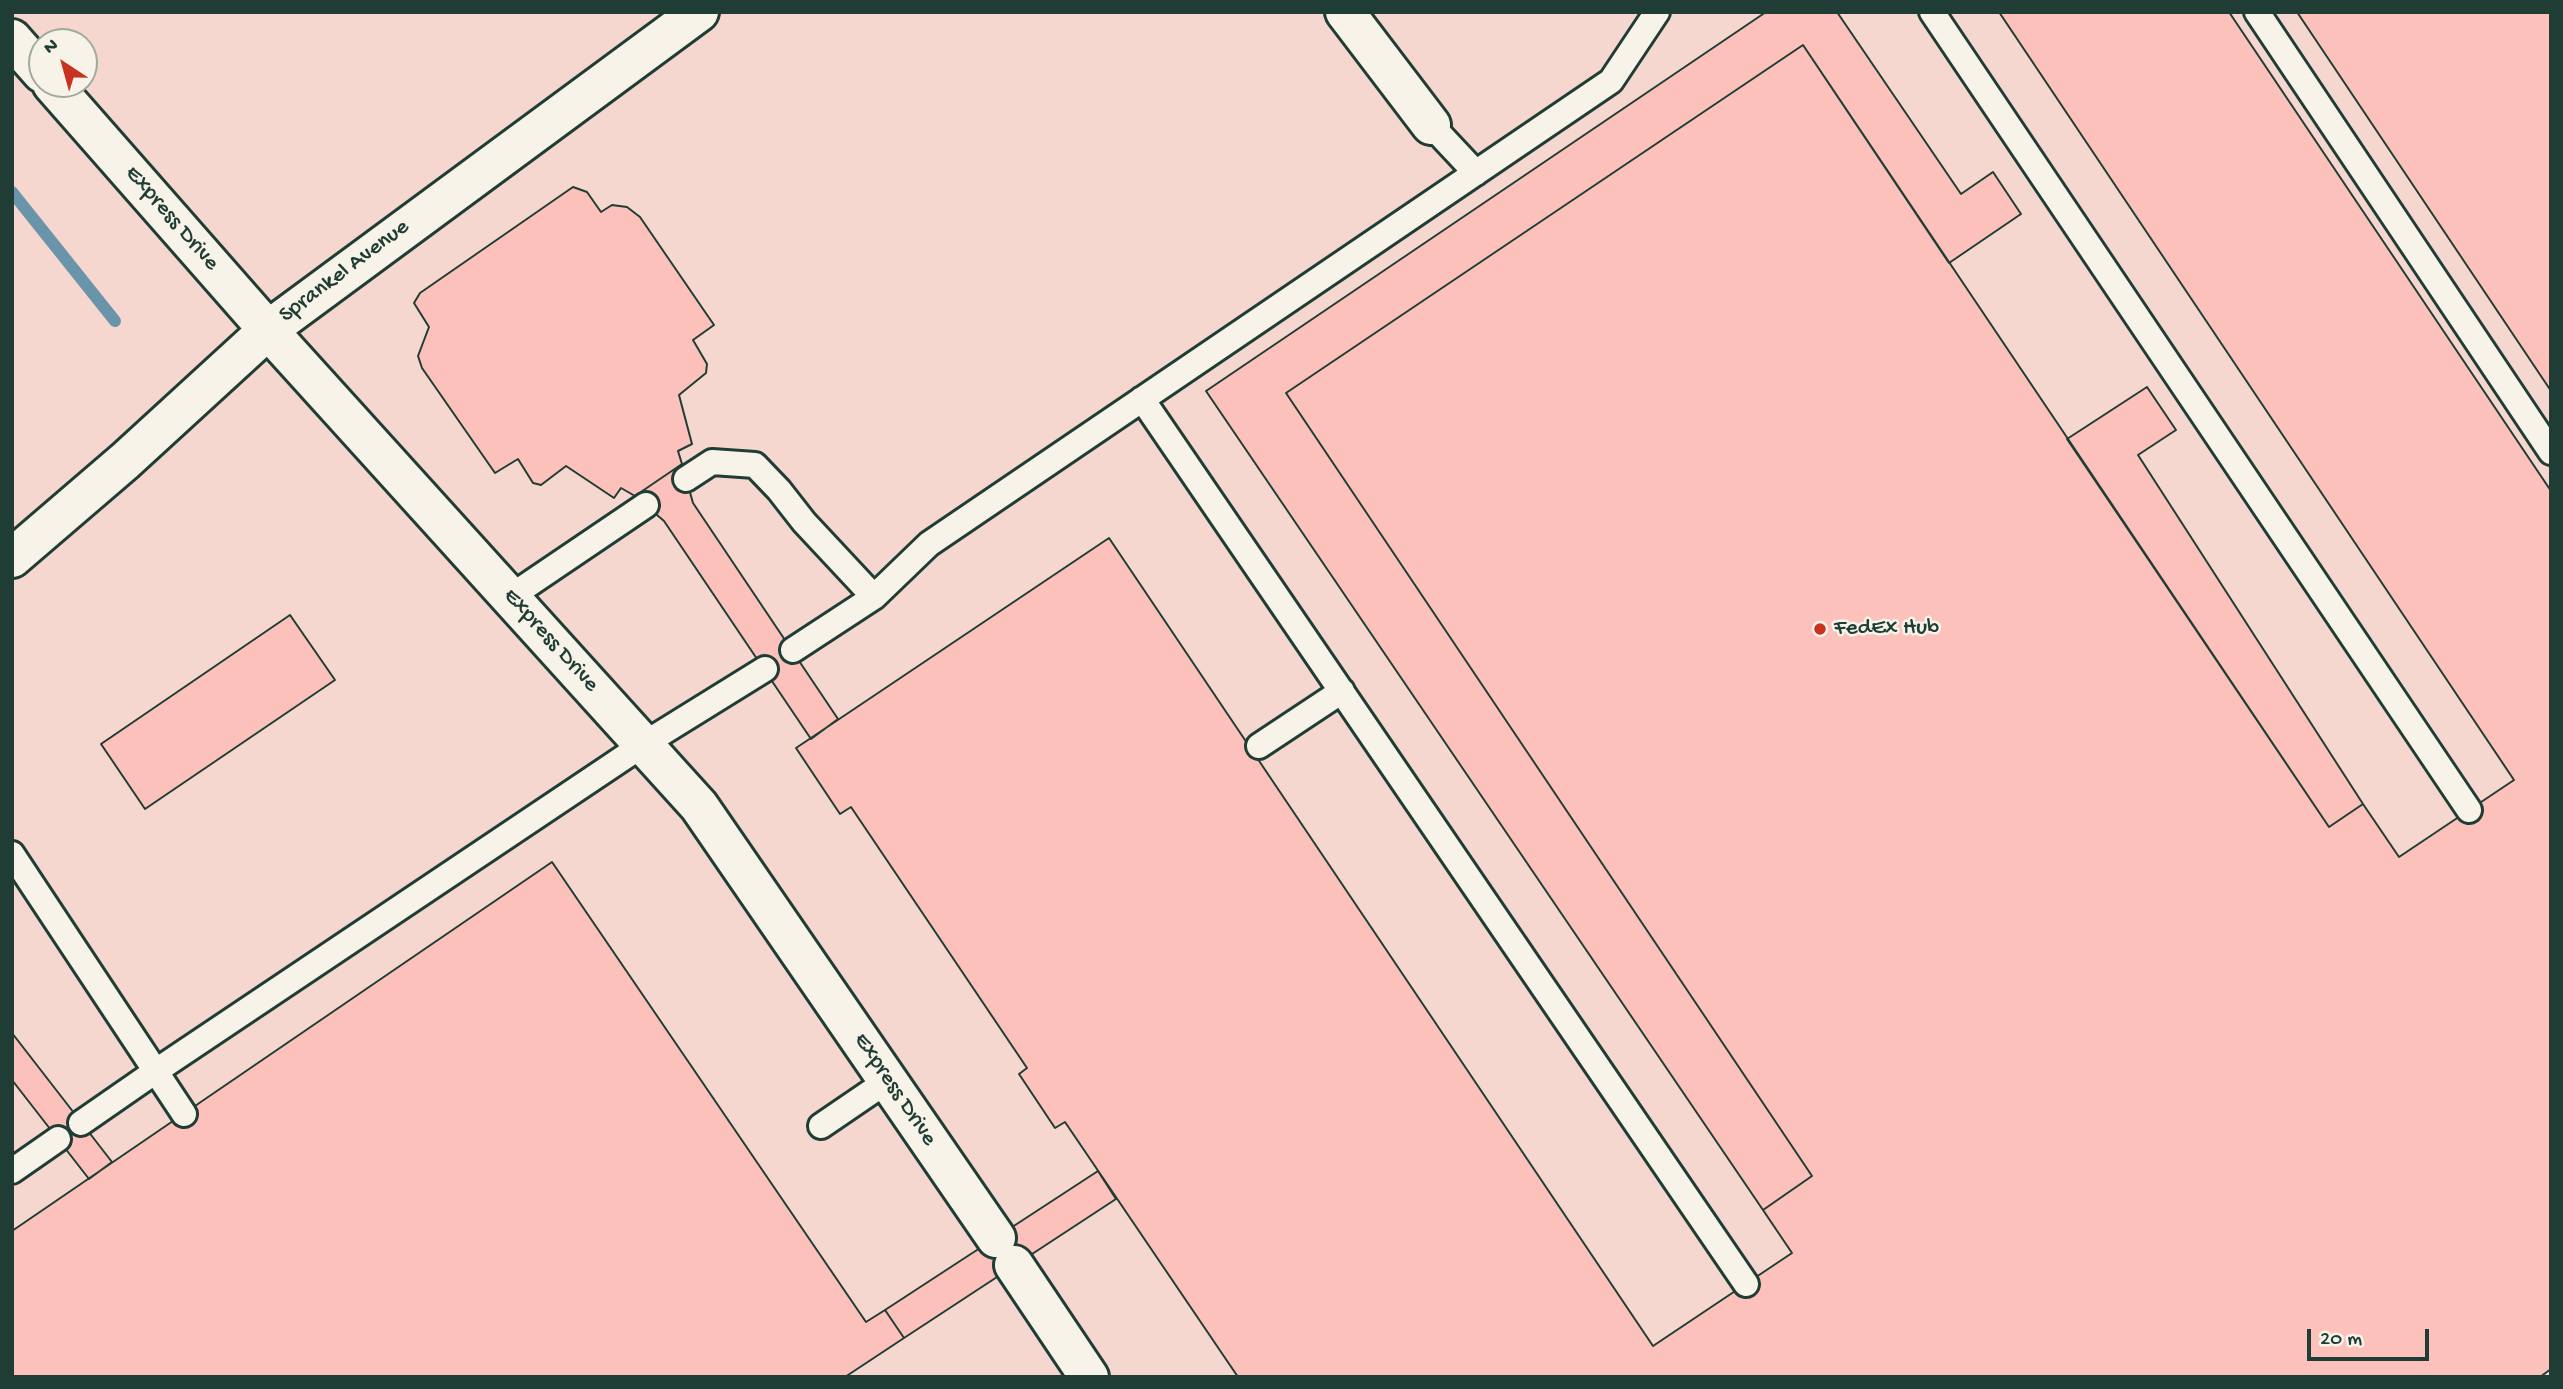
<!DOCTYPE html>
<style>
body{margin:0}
#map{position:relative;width:2563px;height:1389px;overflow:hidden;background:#f9e4db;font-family:"Gochi Hand",sans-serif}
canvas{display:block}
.frame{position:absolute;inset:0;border:14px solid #1f3d34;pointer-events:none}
.north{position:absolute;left:28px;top:28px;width:70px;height:70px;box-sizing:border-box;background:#f7f3e8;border:2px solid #a1aaa0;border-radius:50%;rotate:324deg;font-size:19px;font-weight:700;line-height:28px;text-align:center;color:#1f3d34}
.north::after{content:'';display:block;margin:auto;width:24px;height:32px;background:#c8321e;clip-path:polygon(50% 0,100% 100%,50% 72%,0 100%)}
.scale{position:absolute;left:2307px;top:1329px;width:122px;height:32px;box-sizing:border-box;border:4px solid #1f3d34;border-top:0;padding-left:9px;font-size:21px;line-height:24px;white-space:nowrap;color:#1f3d34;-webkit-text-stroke:5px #f7f3e8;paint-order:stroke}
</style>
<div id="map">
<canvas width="2563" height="1389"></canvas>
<div class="frame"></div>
<div class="north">N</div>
<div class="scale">20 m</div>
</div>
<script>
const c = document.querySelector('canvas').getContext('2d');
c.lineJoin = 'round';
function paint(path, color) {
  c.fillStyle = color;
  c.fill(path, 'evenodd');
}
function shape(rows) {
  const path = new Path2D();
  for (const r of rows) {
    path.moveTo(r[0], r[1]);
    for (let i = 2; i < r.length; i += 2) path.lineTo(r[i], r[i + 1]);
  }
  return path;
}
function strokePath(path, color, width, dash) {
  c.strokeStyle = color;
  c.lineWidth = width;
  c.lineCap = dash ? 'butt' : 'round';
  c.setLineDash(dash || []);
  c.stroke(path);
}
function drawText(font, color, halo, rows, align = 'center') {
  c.font = font + ' "Gochi Hand",sans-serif';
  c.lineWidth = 5;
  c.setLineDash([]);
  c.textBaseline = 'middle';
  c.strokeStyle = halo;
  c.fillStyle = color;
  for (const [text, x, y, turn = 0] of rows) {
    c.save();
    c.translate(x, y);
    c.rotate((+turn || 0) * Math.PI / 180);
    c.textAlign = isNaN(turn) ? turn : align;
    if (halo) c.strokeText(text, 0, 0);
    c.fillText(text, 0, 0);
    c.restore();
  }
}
paint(shape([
 [12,12,2551,12,2551,1377,12,1377],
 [42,42,84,42,84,84,42,84]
]), '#f6d7cf');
strokePath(shape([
 [12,192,115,321]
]), '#6a94aa', 12);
const building = shape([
 [1766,12,1837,12,1961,194,1993,172,2021,214,1949,263,1803,45,1286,393,1812,1176,1763,1210,1206,391,1766,12],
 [1999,12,2229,12,2551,491,2551,1369,2540,1377,1238,1377,1065,1122,1055,1128,1019,1074,1027,1068,851,807,840,814,796,748,1109,538,1653,1346,1792,1253,1763,1210,1812,1176,1286,393,1803,45,2329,827,2363,804,2399,857,2514,780,1999,12],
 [2297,12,2551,12,2551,391,2297,12],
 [573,187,587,192,601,212,612,205,627,207,640,217,714,325,693,340,707,364,706,373,679,395,692,444,678,451,682,464,635,496,621,488,614,498,566,466,541,485,533,483,518,459,495,473,422,368,418,356,429,327,414,303,420,293,573,187],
 [2147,387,2176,430,2138,455,2363,804,2329,827,2067,439,2147,387],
 [682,464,693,503,838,719,811,739,664,521,635,496,682,464],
 [290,615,335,680,145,809,101,744,290,615],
 [552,862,866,1322,885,1310,904,1338,845,1377,12,1377,12,1231,552,862],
 [12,1033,112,1162,89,1179,12,1080,12,1033],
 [1098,1171,1116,1199,904,1338,885,1310,1098,1171]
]);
paint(building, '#fdc1bc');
strokePath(building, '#1f3d34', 2);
const lane = shape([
 [1932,12,2469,810],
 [2257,12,2551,452],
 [1431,125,1476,173],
 [1142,399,1746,1284],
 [686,479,712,462,755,465,779,490,804,522,874,597],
 [510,597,646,505],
 [793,650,874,597,929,544,1611,81,1657,12],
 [1259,746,1342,691],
 [12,854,184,1114],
 [81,1123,156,1071,644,744,765,669],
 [821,1126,887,1081],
 [12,1171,58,1139]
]);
const street = shape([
 [1345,12,1431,125],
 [12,39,42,73],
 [52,84,268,330,699,806,996,1238],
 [12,558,125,461,268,330,699,12],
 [1014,1265,1089,1377]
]);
strokePath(lane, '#1f3d34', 30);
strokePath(street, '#1f3d34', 44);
strokePath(lane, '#f7f3e8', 24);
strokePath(street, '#f7f3e8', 38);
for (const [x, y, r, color] of [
 [1820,629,7,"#c8321e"]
]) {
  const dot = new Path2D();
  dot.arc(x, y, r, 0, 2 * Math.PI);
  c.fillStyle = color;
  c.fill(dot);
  strokePath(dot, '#f7f3e8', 2.5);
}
drawText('23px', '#1f3d34', '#f7f3e8', [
 ["Express Drive",171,219,49],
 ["Sprankel Avenue",345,272,-37],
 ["Express Drive",550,641,48],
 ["Express Drive",894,1090,56]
]);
drawText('23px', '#1f3d34', '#f7f3e8', [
 ["FedEx Hub",1834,629]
], 'left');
</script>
